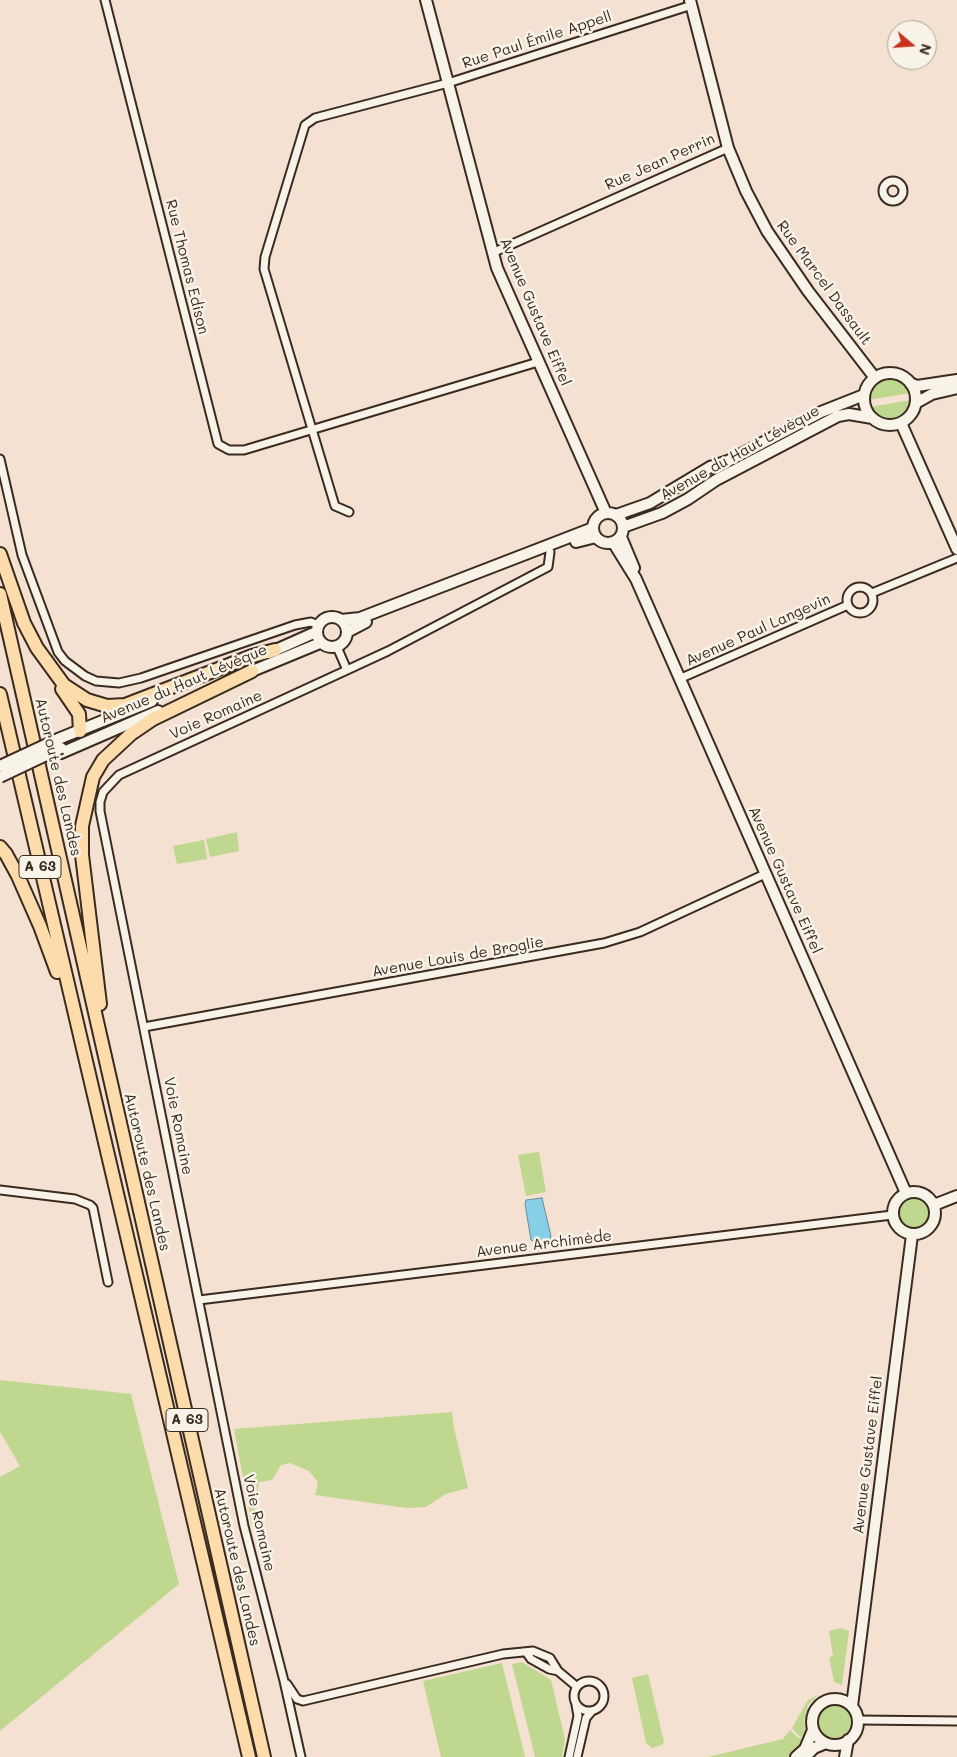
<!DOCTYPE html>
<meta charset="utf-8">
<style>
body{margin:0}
#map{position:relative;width:957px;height:1757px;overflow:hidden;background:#f4e1d2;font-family:Mali,sans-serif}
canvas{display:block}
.north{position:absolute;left:887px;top:20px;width:50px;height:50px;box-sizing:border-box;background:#f7f3e8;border:1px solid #aca397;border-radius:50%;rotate:108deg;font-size:14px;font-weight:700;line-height:20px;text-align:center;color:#3b2a1e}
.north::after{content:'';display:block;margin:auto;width:18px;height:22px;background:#c8321e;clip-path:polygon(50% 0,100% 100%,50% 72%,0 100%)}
</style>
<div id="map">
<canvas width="957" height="1757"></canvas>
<div class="north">N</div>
</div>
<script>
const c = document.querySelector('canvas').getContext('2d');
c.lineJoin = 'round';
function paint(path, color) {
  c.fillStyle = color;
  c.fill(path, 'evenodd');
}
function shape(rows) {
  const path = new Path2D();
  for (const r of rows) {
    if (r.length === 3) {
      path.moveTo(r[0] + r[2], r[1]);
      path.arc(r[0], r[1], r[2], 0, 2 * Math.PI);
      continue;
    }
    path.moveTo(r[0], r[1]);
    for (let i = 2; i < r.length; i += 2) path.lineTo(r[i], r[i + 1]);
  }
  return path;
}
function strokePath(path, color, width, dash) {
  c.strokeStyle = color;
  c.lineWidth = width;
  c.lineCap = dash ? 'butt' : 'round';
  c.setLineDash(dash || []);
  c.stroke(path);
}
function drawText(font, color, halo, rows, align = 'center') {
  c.font = font + ' Mali,sans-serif';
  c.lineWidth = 5;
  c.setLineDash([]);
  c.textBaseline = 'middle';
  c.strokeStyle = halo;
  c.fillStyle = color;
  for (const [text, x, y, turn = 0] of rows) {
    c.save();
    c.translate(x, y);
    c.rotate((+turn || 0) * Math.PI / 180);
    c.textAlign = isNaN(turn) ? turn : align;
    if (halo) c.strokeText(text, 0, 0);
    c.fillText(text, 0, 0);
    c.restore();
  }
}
paint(shape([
 [890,377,904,382,911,393,868,400,870,390,875,383],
 [911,400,908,411,896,420,881,419,873,413,870,407],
 [237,832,239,851,210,857,206,839],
 [204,840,207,859,177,864,173,846],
 [539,1152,546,1192,526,1196,518,1155],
 [914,1213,16],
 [0,1380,131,1394,179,1584,0,1731,0,1477,20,1466,0,1432],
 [452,1412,454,1428,468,1488,446,1494,426,1507,407,1508,315,1495,318,1482,309,1471,290,1463,281,1465,272,1480,259,1482,252,1526,234,1429],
 [841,1628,849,1631,842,1685,834,1682,829,1657,833,1656,829,1631],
 [522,1662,551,1680,565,1739,562,1757,535,1757,512,1664],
 [502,1663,525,1757,441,1757,423,1681],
 [648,1674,664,1742,662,1745,652,1748,646,1743,632,1678],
 [818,1695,808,1705,804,1721,806,1736,800,1737,792,1728,808,1700],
 [834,1721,17],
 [790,1730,797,1737,804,1740,789,1757,708,1757,783,1739]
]), '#bfd78e');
const water = shape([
 [542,1198,551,1236,550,1239,533,1241,531,1240,525,1204,526,1200,542,1198]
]);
paint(water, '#86cfe7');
strokePath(water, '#688d97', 1);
const street = shape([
 [105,0,218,444,229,450,244,450,538,362],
 [893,191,10],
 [492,253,728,148],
 [0,459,22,555,58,652,65,661,85,676,96,681,119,683,141,678,295,625,311,622,318,625],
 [349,512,335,506,264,269,265,257,305,125,315,118,448,83,692,5],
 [860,600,13],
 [872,593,957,558],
 [347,670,388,651,548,567,550,552],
 [679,679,848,605],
 [144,1027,604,943,640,932,765,874],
 [0,1190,75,1199,90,1205,93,1208,108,1282],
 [199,1300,892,1215],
 [526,1652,531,1659,549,1669,558,1671],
 [589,1696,15],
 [287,1684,297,1699,303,1701,503,1654,533,1651,550,1658,558,1671,576,1686],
 [858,1720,957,1721],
 [301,1757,284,1681,244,1526,100,811,100,802,103,792,119,775,347,670,337,647],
 [569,1757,578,1716,576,1705],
 [577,1757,586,1718,592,1711]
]);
const secondary = shape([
 [426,0,497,268,606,513],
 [690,0,728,148,746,191,767,231,808,291,875,378],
 [890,399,26],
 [910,383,917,386,957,380],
 [916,403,932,394,957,388],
 [901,423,957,549],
 [608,528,15],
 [616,515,650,503,710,467,728,461,821,412,864,395],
 [623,527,662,513,688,499,716,480,838,416,849,414,872,418],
 [621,537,634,568],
 [576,542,596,537],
 [613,542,636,579,906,1193],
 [332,632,15],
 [341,620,360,618,593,528],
 [347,632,366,622],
 [269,653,316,632],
 [245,674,320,643],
 [58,739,152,701],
 [61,753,158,711],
 [914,1213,21],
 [934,1205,957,1196],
 [835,1722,23],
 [852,1706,912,1235],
 [796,1757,805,1749,813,1730],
 [805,1757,814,1748,826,1743],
 [845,1757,848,1740]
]);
const highway = shape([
 [0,554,24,623,37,648,64,685,87,700,107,706,125,705,252,656,275,650],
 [0,594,264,1757],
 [62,689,79,714,80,731],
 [0,694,249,1757],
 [0,847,6,854,18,876,40,926,57,972],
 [100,1004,82,855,82,826,93,777,103,760,131,734,153,719,252,671]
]);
strokePath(street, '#3b2a1e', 11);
strokePath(secondary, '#3b2a1e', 14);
strokePath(highway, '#3b2a1e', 16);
strokePath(street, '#f7f3e8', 7);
strokePath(secondary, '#f7f3e8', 10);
strokePath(highway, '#fddcac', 12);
const secondaryBridge = shape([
 [0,766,58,739],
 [0,777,61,748]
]);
strokePath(secondaryBridge, '#3b2a1e', 14, []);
strokePath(secondaryBridge, '#f7f3e8', 10);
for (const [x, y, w] of [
 [40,867,42],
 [187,1420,42]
]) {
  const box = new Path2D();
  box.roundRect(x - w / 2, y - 11.5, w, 23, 4);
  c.fillStyle = '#f7f3e8';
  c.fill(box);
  strokePath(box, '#3b2a1e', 1);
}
drawText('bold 14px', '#3b2a1e', null, [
 ["A 63",40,867],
 ["A 63",187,1420]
]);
drawText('15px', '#3b2a1e', '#f7f3e8', [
 ["Rue Paul Émile Appell",537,40,-18],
 ["Rue Jean Perrin",660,162,-24],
 ["Rue Thomas Edison",187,267,76],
 ["Rue Marcel Dassault",824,283,54],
 ["Avenue Gustave Eiffel",535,312,67],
 ["Avenue du Haut Lévèque",740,453,-29],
 ["Avenue Paul Langevin",758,630,-24],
 ["Avenue du Haut Lévèque",184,684,-23],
 ["Voie Romaine",216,715,-24],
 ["Autoroute des Landes",58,777,77],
 ["Avenue Gustave Eiffel",785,880,66],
 ["Avenue Louis de Broglie",458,957,-10],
 ["Voie Romaine",178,1126,79],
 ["Autoroute des Landes",147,1172,77],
 ["Avenue Archimède",544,1244,-7],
 ["Avenue Gustave Eiffel",868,1455,-83],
 ["Voie Romaine",259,1523,77],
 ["Autoroute des Landes",237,1567,77]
]);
</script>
